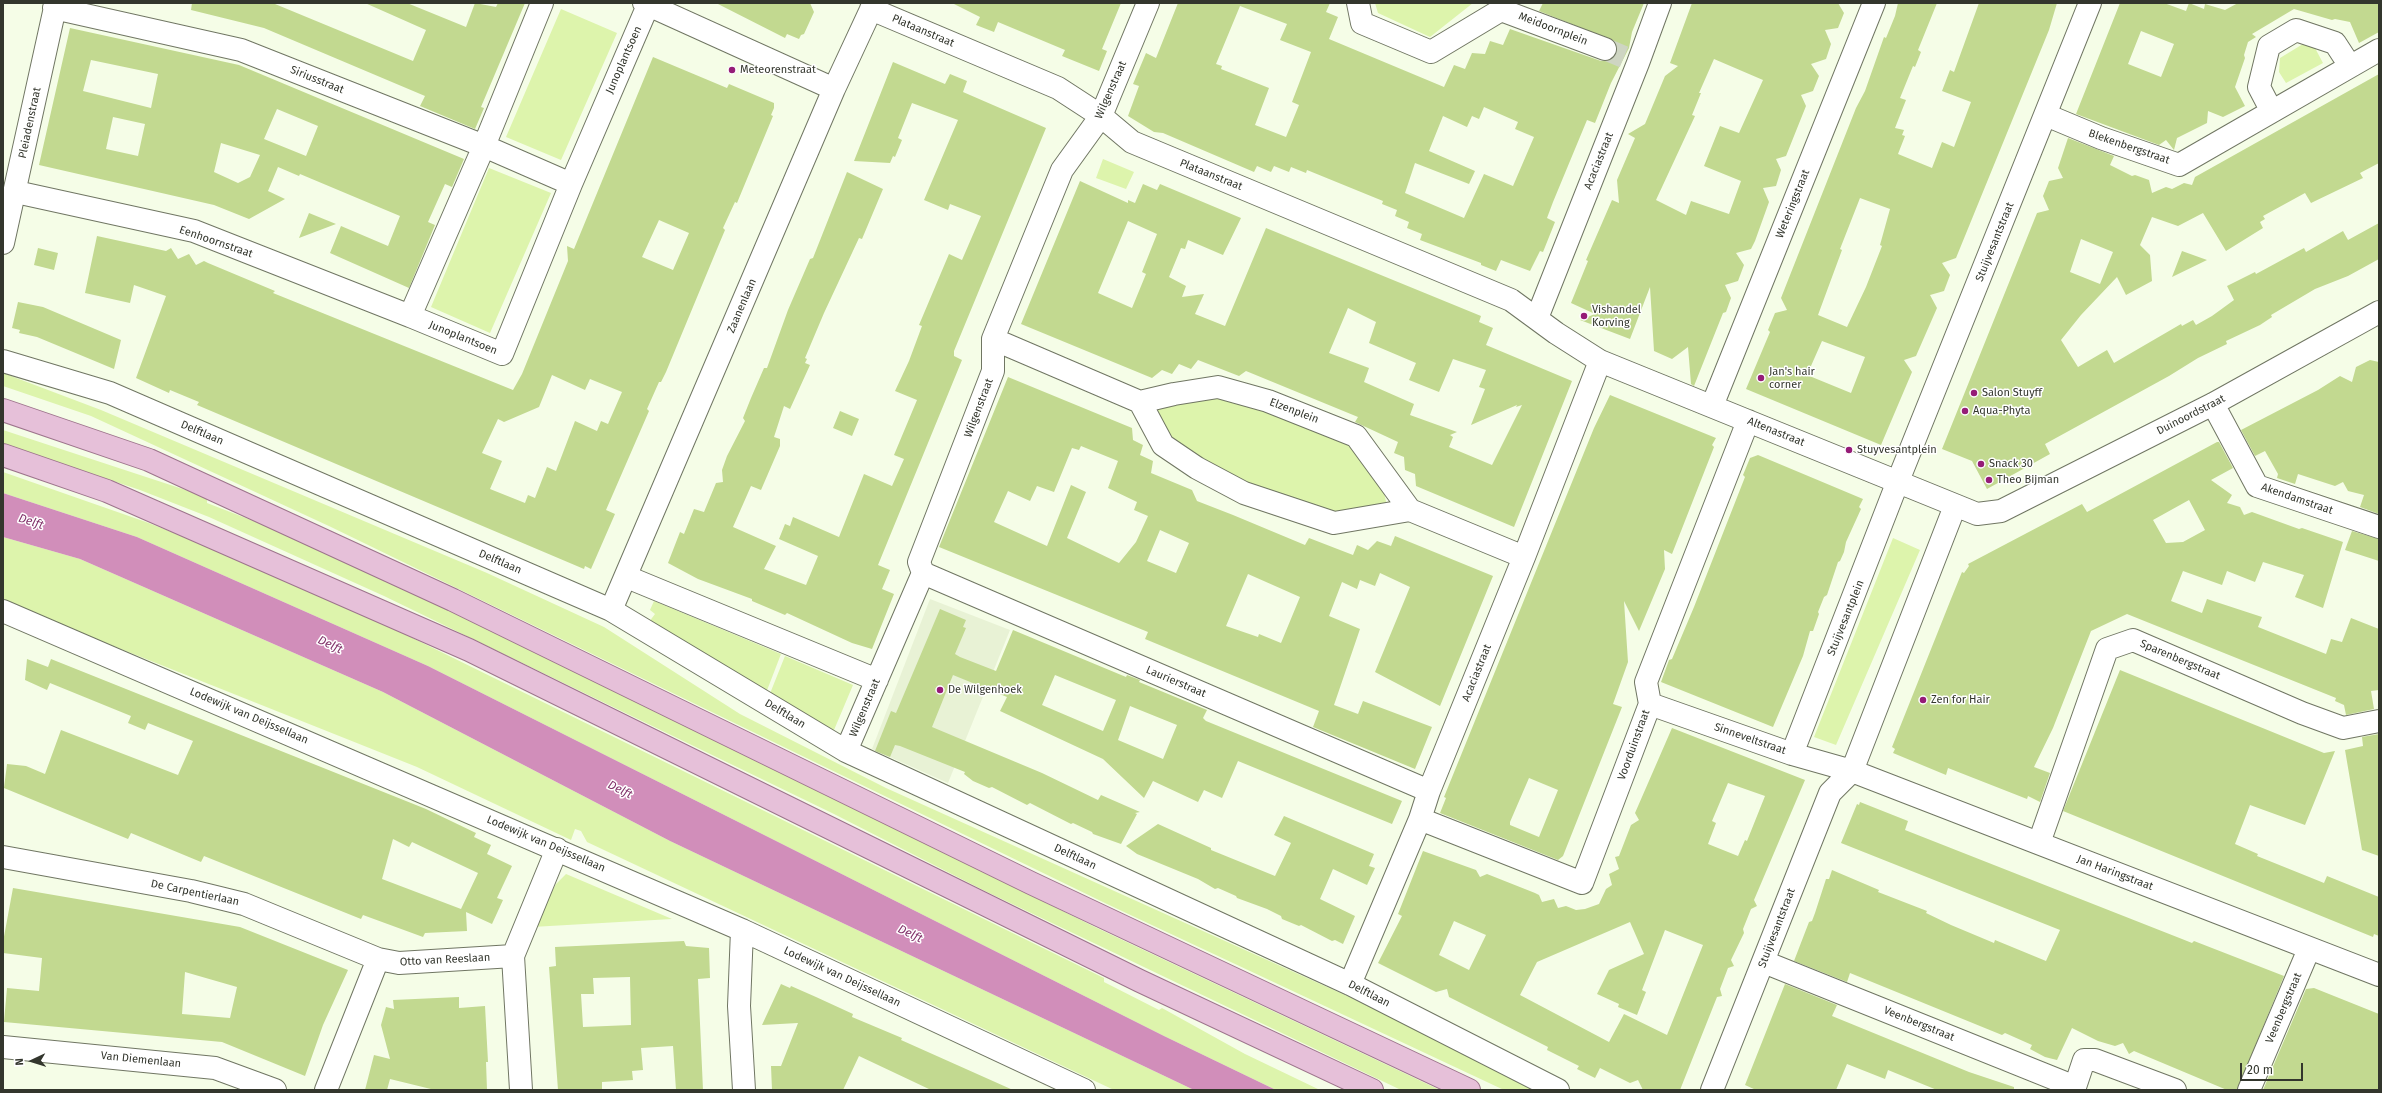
<!DOCTYPE html>
<style>
body{margin:0}
#map{position:relative;width:2382px;height:1093px;overflow:hidden;background:#f5fde7;font-family:"Fira Sans",sans-serif}
canvas{display:block}
.frame{position:absolute;inset:0;border:4px solid #33362d;pointer-events:none}
.north{position:absolute;left:12px;top:1041px;width:40px;height:40px;-webkit-text-stroke:3px #fff;paint-order:stroke;rotate:266deg;font-size:11px;font-weight:700;line-height:16px;text-align:center;color:#33362d}
.north::after{content:'';display:block;margin:auto;width:14px;height:18px;background:#33362d;clip-path:polygon(50% 0,100% 100%,50% 72%,0 100%)}
.scale{position:absolute;left:2240px;top:1063px;width:63px;height:18px;box-sizing:border-box;border:2px solid #33362d;border-top:0;padding-left:5px;font-size:12px;line-height:14px;white-space:nowrap;color:#33362d;-webkit-text-stroke:3px #fff;paint-order:stroke}
</style>
<div id="map">
<canvas width="2382" height="1093"></canvas>
<div class="frame"></div>
<div class="north">N</div>
<div class="scale">20 m</div>
</div>
<script>
const c = document.querySelector('canvas').getContext('2d');
c.lineJoin = 'round';
function paint(path, color) {
  c.fillStyle = color;
  c.fill(path, 'evenodd');
}
function shape(rows) {
  const path = new Path2D();
  for (const r of rows) {
    path.moveTo(r[0], r[1]);
    for (let i = 2; i < r.length; i += 2) path.lineTo(r[i], r[i + 1]);
  }
  return path;
}
function strokePath(path, color, width, dash) {
  c.strokeStyle = color;
  c.lineWidth = width;
  c.lineCap = dash ? 'butt' : 'round';
  c.setLineDash(dash || []);
  c.stroke(path);
}
function drawText(font, color, halo, rows, align = 'center') {
  c.font = font + ' "Fira Sans",sans-serif';
  c.lineWidth = 3;
  c.setLineDash([]);
  c.textBaseline = 'middle';
  c.strokeStyle = halo;
  c.fillStyle = color;
  for (const [text, x, y, turn = 0] of rows) {
    c.save();
    c.translate(x, y);
    c.rotate((+turn || 0) * Math.PI / 180);
    c.textAlign = isNaN(turn) ? turn : align;
    if (halo) c.strokeText(text, 0, 0);
    c.fillText(text, 0, 0);
    c.restore();
  }
}
paint(shape([
 [930,599,1010,630,948,783,872,749]
]), '#e8f2d5');
paint(shape([
 [1375,3,1473,3,1430,37,1378,13],
 [561,9,617,33,561,160,506,137],
 [2303,44,2315,48,2323,63,2286,83,2279,72,2280,58],
 [1103,159,1134,172,1126,189,1096,178],
 [489,168,551,193,490,333,431,307],
 [3,373,101,410,487,573,604,627,740,714,886,788,1347,996,1539,1090,1504,1090,1107,904,331,527,91,416,3,386],
 [1219,393,1351,442,1381,479,1387,506,1327,517,1212,473,1168,442,1140,402],
 [3,430,207,497,207,503,269,527,463,615,1097,928,1440,1090,1401,1090,983,890,834,814,384,596,209,517,140,490,3,444],
 [3,472,146,522,210,547,372,618,1104,978,1104,982,1159,1010,1162,1008,1245,1054,1320,1090,1276,1090,1164,1036,428,666,137,537,3,493],
 [3,537,80,559,383,692,670,841,1194,1090,1114,1090,587,842,581,831,575,829,571,840,417,767,3,602],
 [1893,538,1920,550,1836,745,1814,737],
 [654,601,781,654,766,693,649,622,655,614,650,610],
 [785,656,853,685,834,730,769,696],
 [566,874,672,919,532,927,556,884]
]), '#ddf4ac');
paint(shape([
 [3,493,137,537,428,666,1164,1036,1276,1090,1194,1090,670,841,383,692,80,559,3,537]
]), '#d18eba');
paint(shape([
 [192,3,275,4,413,61,426,30,365,3,407,3,466,27,475,3,496,7,498,3,525,3,481,107,484,108,475,129,420,106,425,96,264,28,191,10],
 [716,3,810,3,814,12,804,34,801,35,799,39,787,34,785,38],
 [952,3,1121,3,1102,49,1107,51,1099,71,1062,56,1065,50,998,22,994,32,976,25,980,17],
 [1178,3,1330,3,1326,12,1338,17,1329,39,1444,87,1454,65,1465,69,1472,53,1485,54,1490,41,1503,45,1510,29,1601,61,1607,61,1613,58,1617,53,1617,47,1614,41,1539,11,1543,3,1644,3,1632,32,1629,48,1611,83,1595,123,1587,120,1553,202,1547,218,1555,222,1543,252,1540,251,1530,271,1501,260,1496,271,1481,265,1481,263,1420,240,1422,234,1407,228,1409,222,1395,216,1397,210,1382,204,1383,201,1307,170,1306,173,1291,167,1289,172,1274,166,1271,172,1257,166,1254,172,1163,133,1154,132,1128,116,1139,86,1133,84,1146,53,1156,58],
 [1240,6,1287,24,1280,40,1311,52,1292,102,1299,105,1286,137,1255,125,1269,88,1221,69,1222,66,1216,64],
 [1484,107,1518,122,1515,129,1534,137,1513,186,1484,174,1464,218,1405,193,1415,163,1469,184,1475,171,1429,151,1443,116,1467,127,1472,116,1479,119],
 [1692,3,1838,3,1844,13,1838,28,1825,30,1831,44,1826,59,1811,64,1819,76,1813,91,1801,95,1806,106,1786,156,1776,159,1781,170,1776,186,1763,188,1769,202,1755,241,1751,249,1736,253,1744,265,1738,281,1725,285,1731,298,1726,312,1723,313,1694,386,1691,384,1688,347,1672,359,1654,351,1650,287,1630,339,1580,320,1595,314,1571,303,1588,261,1586,260,1612,200,1619,203,1617,180,1635,138,1628,134,1645,124,1665,76,1678,66,1670,63],
 [1714,59,1763,80,1739,133,1720,126,1704,166,1741,181,1729,214,1691,201,1686,215,1656,200,1695,116,1692,115,1701,93,1699,93],
 [1898,3,1937,3,1918,50,1921,52,1915,67,1913,66,1900,98,1906,100,1895,128,1904,130,1902,135,1905,136,1898,154,1932,168,1942,142,1954,147,1971,102,1942,91,1950,70,1954,72,1979,3,2057,3,2049,30,1956,258,1942,263,1950,275,1944,291,1930,295,1937,308,1916,356,1904,360,1912,372,1881,445,1746,389,1770,332,1768,330,1775,313,1787,310,1781,298,1856,108,1865,91,1884,37,1886,38,1895,16],
 [1860,198,1890,209,1880,245,1882,246,1866,287,1847,327,1818,315,1842,250,1840,249],
 [1822,341,1865,357,1851,393,1807,375],
 [2120,3,2164,3,2186,11,2189,3,2204,9,2205,4,2225,10,2238,3,2379,3,2379,32,2359,43,2350,22,2335,19,2332,20,2294,9,2252,34,2256,37,2248,42,2244,55,2245,58,2235,87,2245,106,2223,117,2208,111,2207,123,2177,138,2174,150,2166,140,2159,145,2076,114],
 [2141,31,2174,44,2161,77,2128,64],
 [70,28,239,65,464,159,452,187,445,184,428,222,435,225,409,288,330,253,341,226,388,246,400,216,300,174,299,176,278,167,268,191,285,199,249,219,214,205,39,165],
 [91,60,158,74,151,108,83,91],
 [277,109,318,126,306,156,264,139],
 [113,117,145,124,138,156,106,149],
 [221,143,260,155,250,177,238,183,214,172],
 [653,57,727,88,729,84,774,103,774,108,771,115,773,116,737,203,735,202,723,228,725,230,717,249,666,372,661,382,659,382,647,409,649,411,606,510,615,514,591,569,585,566,584,569,197,405,199,402,170,390,169,393,136,378,166,296,134,285,130,303,85,293,97,236,166,251,171,248,178,259,189,254,196,265,204,261,208,263,275,291,273,293,513,390,522,374,568,261,567,246,574,249],
 [659,220,689,233,673,270,642,257],
 [552,375,585,390,590,379,622,392,608,424,601,421,597,431,575,421,556,471,547,467,535,498,528,495,525,503,490,489,502,461,482,453,498,419,504,422,539,407],
 [893,62,945,84,950,74,967,81,963,92,1046,128,954,351,954,356,962,360,878,565,890,570,882,589,894,594,872,649,852,643,787,613,785,615,752,601,752,599,698,579,668,563,680,532,684,534,694,509,704,512,716,483,723,482,722,470,727,456,745,421,743,418,751,398,764,368,767,368,788,310,810,259,813,258,847,172,883,189,862,239,859,238,824,313,805,358,807,359,805,363,810,365,790,409,784,406,774,437,780,439,780,446,761,490,751,486,733,527,776,546,764,569,806,585,818,556,779,539,785,524,790,526,793,517,839,537,864,474,892,486,904,459,894,455,917,400,895,391,909,361,922,326,919,325,949,254,962,260,981,216,950,204,948,210,924,200,958,120,912,103,898,138,902,140,895,157,893,156,890,163,854,161],
 [2379,74,2379,163,2360,173,2363,178,2311,203,2305,193,2263,216,2265,219,2260,222,2263,228,2226,251,2203,213,2178,226,2152,217,2140,245,2150,255,2152,281,2126,295,2117,277,2081,315,2061,340,2078,367,2107,350,2114,363,2181,324,2182,326,2193,320,2196,325,2212,316,2234,300,2227,286,2255,272,2256,274,2304,248,2306,252,2343,231,2348,240,2379,223,2379,259,2348,276,2315,289,2271,315,2272,317,2260,325,2226,341,2227,344,2198,358,2169,376,2045,444,2050,454,1987,489,1972,461,1942,449,2037,213,2049,210,2043,196,2049,181,2063,178,2058,168,2068,138,2114,156,2110,165,2132,176,2135,175,2149,180,2152,193,2166,187,2172,189,2184,183,2192,185,2195,177],
 [2081,239,2113,252,2100,284,2070,272],
 [1080,181,1128,203,1128,200,1135,203,1143,184,1157,190,1160,184,1241,218,1223,255,1188,240,1185,249,1181,248,1169,277,1186,286,1182,297,1204,294,1195,314,1225,326,1266,228,1481,316,1479,322,1493,328,1486,345,1572,381,1514,527,1416,486,1415,474,1405,470,1404,457,1394,453,1398,442,1355,422,1358,417,1246,371,1239,376,1198,360,1191,369,1179,364,1172,374,1162,370,1152,378,1021,324],
 [1128,221,1157,234,1142,272,1146,274,1132,308,1098,293],
 [1348,308,1376,322,1369,343,1416,363,1409,380,1439,392,1453,359,1486,370,1479,387,1485,389,1471,425,1517,405,1516,407,1522,405,1492,465,1449,447,1453,437,1450,435,1457,432,1410,415,1414,404,1364,382,1369,368,1329,353],
 [309,213,336,224,299,238],
 [38,248,58,253,54,270,34,265],
 [2182,251,2207,260,2172,277],
 [18,302,43,307,121,340,114,369,37,337,19,333,20,330,12,328],
 [2370,360,2379,362,2379,514,2360,507,2364,495,2348,491,2343,482,2335,486,2298,474,2295,484,2277,478,2278,474,2265,451,2255,456,2241,430,2318,390,2340,376,2352,382,2356,367],
 [1008,377,1132,428,1133,440,1143,445,1140,455,1153,461,1151,473,1192,490,1197,501,1233,515,1305,545,1309,538,1353,555,1357,545,1368,550,1377,541,1391,546,1395,536,1493,576,1440,706,1375,672,1410,587,1380,573,1375,586,1360,580,1357,589,1342,582,1329,616,1360,629,1334,705,1358,714,1363,701,1432,727,1415,769,1313,727,1319,711,1145,639,1148,632,939,547],
 [1081,446,1118,461,1108,488,1137,502,1134,510,1148,516,1136,542,1119,563,1067,538,1086,492,1071,485,1047,546,994,522,1008,491,1030,501,1037,486,1054,492,1072,448,1079,450],
 [1160,530,1189,543,1176,573,1147,561],
 [1248,574,1300,597,1281,643,1259,634,1258,637,1226,626],
 [1610,395,1716,438,1712,445,1714,447,1672,554,1664,550,1665,569,1639,631,1624,601,1628,662,1613,704,1622,707,1563,856,1558,860,1440,813,1446,798,1444,797,1594,428],
 [1529,778,1558,790,1539,837,1510,825,1510,822],
 [840,411,859,419,852,436,833,428],
 [2217,442,2219,442,2233,468,2211,480,2232,495,2227,503,2240,507,2244,515,2252,512,2299,529,2302,528,2343,542,2323,608,2295,597,2304,575,2263,562,2255,582,2227,571,2222,585,2183,571,2171,601,2202,613,2207,599,2262,617,2258,627,2326,654,2331,639,2342,642,2351,618,2379,629,2379,690,2371,691,2374,709,2346,715,2344,705,2335,701,2336,698,2127,614,2091,631,2053,728,2034,767,2050,773,2040,802,2028,796,2027,799,1948,768,1946,775,1893,753,1895,749,1892,747,1951,599,1962,572,1964,573,1969,566,1968,564,2082,504,2087,512],
 [2189,500,2205,530,2183,542,2166,543,2153,520],
 [1758,455,1863,499,1859,507,1861,509,1846,542,1844,552,1840,561,1838,562,1827,595,1824,597,1818,612,1819,614,1813,631,1810,631,1803,656,1773,727,1661,682,1669,660,1672,659,1694,607,1745,477,1743,475,1750,458],
 [2352,531,2379,539,2379,561,2345,550],
 [940,609,966,620,963,627,966,628,955,654,960,657,996,671,1013,630,1126,677,1127,675,1140,680,1139,682,1207,710,1203,718,1206,721,1402,801,1392,824,1238,761,1222,798,1204,790,1198,802,1153,781,1144,798,1103,759,1000,711,1007,697,953,675,932,727,1042,773,1098,800,1101,795,1140,812,1135,813,1137,814,1121,844,1093,834,1092,832,1073,823,1071,824,1030,803,1027,805,992,787,989,788,973,781,964,774,965,772,900,746,895,745,890,757,875,751,891,711,896,713],
 [1055,675,1116,700,1103,731,1042,705],
 [1130,706,1177,725,1163,759,1118,740],
 [27,659,48,667,51,659,426,809,476,833,474,837,491,845,487,854,512,866,497,898,503,900,492,924,466,912,467,931,425,933,423,937,363,915,361,919,204,856,201,862,131,833,128,839,4,788,7,764,26,766,45,774,61,730,178,775,193,741,148,723,145,730,128,723,131,716,50,683,47,690,25,680],
 [393,839,409,847,412,842,478,873,461,909,382,879],
 [2120,670,2324,753,2335,751,2305,825,2250,805,2235,844,2258,854,2257,856,2324,883,2327,876,2379,897,2379,936,2374,934,2373,937,2063,811],
 [1672,728,1805,780,1754,900,1757,906,1751,909,1743,929,1744,933,1731,960,1734,966,1728,968,1720,989,1722,996,1717,997,1680,1090,1643,1090,1638,1080,1630,1083,1600,1068,1595,1078,1577,1069,1579,1066,1547,1050,1548,1047,1449,997,1447,989,1436,992,1378,963,1402,916,1398,914,1423,851,1476,870,1480,877,1487,874,1535,893,1539,895,1542,902,1554,899,1558,908,1566,906,1576,910,1585,909,1599,904,1606,889,1612,885,1609,874,1619,869,1615,857,1619,856,1631,825,1639,820,1635,813],
 [1728,783,1765,796,1747,841,1745,840,1738,856,1708,844,1716,823,1712,821],
 [1454,921,1486,935,1469,970,1439,955],
 [1630,922,1644,954,1609,970,1597,994,1619,1004,1618,1007,1637,1015,1646,992,1642,990,1665,930,1703,945,1667,1035,1624,1014,1609,1042,1520,995,1537,962],
 [2379,734,2379,856,2362,850,2345,750,2363,746,2362,737],
 [1860,802,1908,821,1905,830,2182,939,2192,943,2194,941,2284,976,2237,1090,2227,1090,2134,1051,2129,1054,2123,1043,2115,1046,2098,1041,2072,1028,2057,1060,2045,1057,2030,1049,2032,1045,2005,1033,2002,1035,1850,973,1847,982,1794,961,1809,922,1812,921,1815,913,1826,879,1829,879,1832,870,1879,890,1878,892,1927,911,1926,913,1951,925,1994,943,1995,940,2046,961,2060,930,1841,843,1857,804,1859,805],
 [1284,816,1374,854,1369,866,1375,868,1367,885,1333,869,1320,899,1355,916,1343,944,1335,940,1332,941,1301,925,1299,926,1282,919,1281,916,1267,909,1237,898,1236,896,1218,888,1215,889,1198,879,1137,854,1126,846,1158,824,1211,848,1211,850,1275,876,1291,843,1274,835],
 [13,888,240,927,348,970,323,1025,305,1076,222,1042,4,1022,7,988,39,991,42,958,3,953,3,942],
 [185,972,237,987,230,1018,182,1014],
 [684,941,686,946,709,948,710,978,698,979,703,1090,676,1090,673,1046,641,1048,643,1070,632,1071,633,1080,602,1082,602,1090,558,1090,549,967,556,966,555,947],
 [630,977,631,1025,583,1027,581,994,594,994,593,978],
 [781,984,790,988,791,986,816,997,853,1014,852,1017,902,1038,901,1040,1013,1090,931,1090,859,1056,843,1090,772,1090,771,1066,781,1066,798,1023,762,1025],
 [1785,984,1837,1005,1832,1016,1969,1072,2014,1087,2014,1090,1937,1090,1888,1070,1885,1079,1847,1064,1836,1090,1756,1090,1745,1085],
 [2314,988,2379,1014,2379,1090,2263,1090,2306,989],
 [459,997,459,1008,485,1006,488,1062,486,1062,487,1090,435,1090,390,1079,387,1090,365,1090,374,1055,390,1059,381,1025,386,1007,394,1009,393,1000]
]), '#c2d990');
strokePath(shape([
 [1605,49,1624,57]
]), '#ced5c2', 22, [22, 11]);
const minor = shape([
 [542,3,484,146,410,316,502,354,571,184,649,3],
 [644,3,834,89],
 [1358,3,1362,23,1431,52,1501,10],
 [54,8,241,50,484,146,571,184],
 [871,9,1058,88,1101,116,1132,142,1511,300,1556,333,1600,361,1977,514,2001,511,2213,404,2379,312],
 [1501,10,1605,49],
 [2271,110,2259,87,2269,46,2296,30,2335,43,2350,66],
 [2046,115,2101,138,2179,165,2379,50],
 [16,192,194,231,410,316],
 [3,243,56,3],
 [1537,318,1638,63,1660,3],
 [993,339,1140,402,1174,394,1218,387,1268,401,1356,436,1410,510,1524,557],
 [3,361,110,393,611,610,846,751,1350,984,1558,1090],
 [1140,402,1163,445,1197,468,1244,493,1334,523,1410,510],
 [2213,404,2257,486,2379,527],
 [1712,406,1874,3],
 [923,573,1429,791],
 [627,577,877,680],
 [611,610,834,89,874,3],
 [3,611,742,930,1084,1090],
 [1650,704,1792,754,1852,771,2379,975],
 [846,751,923,573,919,562,993,371,993,339,1062,170,1101,116,1148,3],
 [1792,754,1898,481,2090,3],
 [1420,819,1582,883,1650,704,1646,682,1748,421],
 [2039,843,2107,649,2133,640,2302,713,2343,728,2379,721],
 [3,857,191,891,244,904,378,959,399,963,513,956],
 [742,930,739,1006,744,1090],
 [1764,962,2075,1087],
 [1350,984,1420,819,1429,791,1524,557,1600,361],
 [3,1047,215,1068,275,1090],
 [326,1090,378,959],
 [521,1090,513,956,557,849],
 [1712,1090,1830,793,1852,771,1955,506],
 [2074,1090,2084,1060,2095,1060,2175,1090],
 [2249,1090,2309,949]
]);
const major = shape([
 [3,410,149,460,453,600,1031,883,1469,1090],
 [3,455,107,491,469,650,1140,981,1372,1090]
]);
strokePath(minor, '#707663', 24);
strokePath(major, '#9d748c', 24);
strokePath(minor, '#fff', 22);
strokePath(major, '#e6c0d9', 22);
for (const [x, y, r, color] of [
 [732,70,4,"#951c77"],
 [1584,316,4,"#951c77"],
 [1761,378,4,"#951c77"],
 [1974,393,4,"#951c77"],
 [1965,411,4,"#951c77"],
 [1849,450,4,"#951c77"],
 [1981,464,4,"#951c77"],
 [1989,480,4,"#951c77"],
 [940,690,4,"#951c77"],
 [1923,700,4,"#951c77"]
]) {
  const dot = new Path2D();
  dot.arc(x, y, r, 0, 2 * Math.PI);
  c.fillStyle = color;
  c.fill(dot);
  strokePath(dot, '#fff', 1.5);
}
drawText('11px', '#33362d', '#fff', [
 ["Meidoornplein",1553,29,21],
 ["Plataanstraat",923,31,23],
 ["Junoplantsoen",624,60,-66],
 ["Siriusstraat",317,80,22],
 ["Wilgenstraat",1111,90,-66],
 ["Pleiadenstraat",30,123,-78],
 ["Blekenbergstraat",2129,147,19],
 ["Acaciastraat",1599,161,-68],
 ["Plataanstraat",1211,175,22],
 ["Weteringstraat",1793,204,-68],
 ["Eenhoornstraat",216,242,19],
 ["Stuijvesantstraat",1995,242,-68],
 ["Zaanenlaan",742,306,-67],
 ["Junoplantsoen",463,338,22],
 ["Wilgenstraat",979,408,-69],
 ["Elzenplein",1294,411,21],
 ["Duinoordstraat",2191,415,-27],
 ["Altenastraat",1776,432,22],
 ["Delftlaan",202,433,23],
 ["Akendamstraat",2297,499,19],
 ["Delftlaan",500,562,23],
 ["Stuijvesantplein",1846,618,-68],
 ["Sparenbergstraat",2180,660,23],
 ["Acaciastraat",1477,673,-68],
 ["Laurierstraat",1176,682,23],
 ["Wilgenstraat",865,708,-67],
 ["Delftlaan",785,714,31],
 ["Lodewijk van Deijssellaan",249,716,23],
 ["Sinneveltstraat",1750,739,19],
 ["Voorduinstraat",1634,745,-70],
 ["Lodewijk van Deijssellaan",546,844,23],
 ["Delftlaan",1075,857,25],
 ["Jan Haringstraat",2115,873,21],
 ["De Carpentierlaan",195,893,12],
 ["Stuijvesantstraat",1777,928,-69],
 ["Otto van Reeslaan",445,960,-3],
 ["Lodewijk van Deijssellaan",842,977,25],
 ["Delftlaan",1369,994,27],
 ["Veenbergstraat",2284,1008,-67],
 ["Veenbergstraat",1919,1024,22],
 ["Van Diemenlaan",141,1060,6]
]);
drawText('11px', '#33362d', '#fff', [
 ["Meteorenstraat",740,70],
 ["Vishandel",1592,310],
 ["Korving",1592,323],
 ["Jan's hair",1769,372],
 ["corner",1769,385],
 ["Salon Stuyff",1982,393],
 ["Aqua-Phyta",1973,411],
 ["Stuyvesantplein",1857,450],
 ["Snack 30",1989,464],
 ["Theo Bijman",1997,480],
 ["De Wilgenhoek",948,690],
 ["Zen for Hair",1931,700]
], 'left');
drawText('italic 12px', '#82336b', '#fff', [
 ["Delft",31,522,18],
 ["Delft",330,645,26],
 ["Delft",620,790,27],
 ["Delft",910,934,26]
]);
</script>
